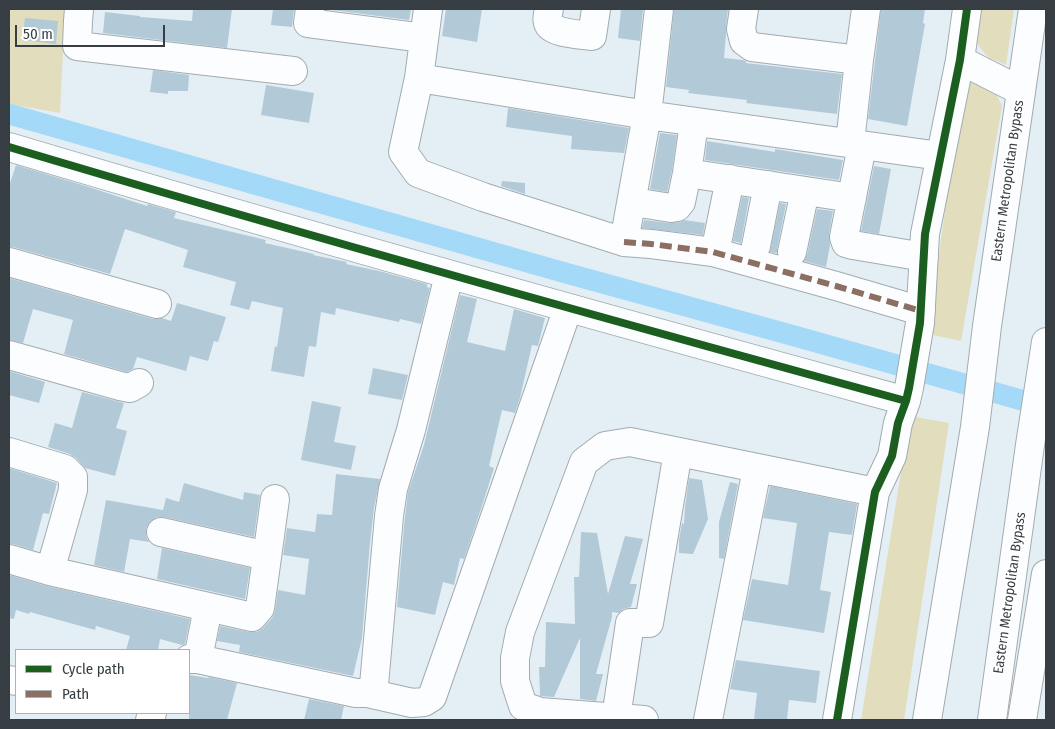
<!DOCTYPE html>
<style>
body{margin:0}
#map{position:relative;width:1055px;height:729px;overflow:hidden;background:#e4eff5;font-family:"Fira Sans Condensed",sans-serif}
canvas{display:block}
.frame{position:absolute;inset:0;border:10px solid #363e43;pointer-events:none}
.legend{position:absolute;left:15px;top:649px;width:175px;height:65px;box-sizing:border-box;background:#fff;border:1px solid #afb2b4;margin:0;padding:6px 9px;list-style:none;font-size:15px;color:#363e43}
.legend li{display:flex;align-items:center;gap:10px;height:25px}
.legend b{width:25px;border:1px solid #afb2b4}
.scale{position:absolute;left:15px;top:25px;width:150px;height:22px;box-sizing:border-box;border:2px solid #363e43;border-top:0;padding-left:6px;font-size:15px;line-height:18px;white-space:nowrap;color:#363e43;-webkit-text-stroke:4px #fff;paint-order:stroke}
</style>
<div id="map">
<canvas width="1055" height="729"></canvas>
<div class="frame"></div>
<ul class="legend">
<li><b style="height:6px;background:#1b5e20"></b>Cycle path</li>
<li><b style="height:6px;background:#8d6e63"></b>Path</li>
</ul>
<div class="scale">50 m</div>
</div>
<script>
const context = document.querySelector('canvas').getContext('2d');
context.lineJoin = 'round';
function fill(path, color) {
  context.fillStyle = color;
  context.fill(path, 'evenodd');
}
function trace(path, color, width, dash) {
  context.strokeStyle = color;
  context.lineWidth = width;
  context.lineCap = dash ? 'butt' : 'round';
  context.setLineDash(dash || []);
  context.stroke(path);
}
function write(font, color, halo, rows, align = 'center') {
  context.font = font + ' "Fira Sans Condensed",sans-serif';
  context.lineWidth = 4.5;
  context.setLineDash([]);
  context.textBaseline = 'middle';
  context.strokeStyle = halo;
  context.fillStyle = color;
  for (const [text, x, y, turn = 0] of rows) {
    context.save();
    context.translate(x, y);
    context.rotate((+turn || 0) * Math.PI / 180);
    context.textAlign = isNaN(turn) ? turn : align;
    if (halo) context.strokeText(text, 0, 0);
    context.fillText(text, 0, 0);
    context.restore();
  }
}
const green = new Path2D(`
 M9,9H67L64,30L60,113L9,104Z
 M973,9H1014L1006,65L988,57L969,34Z
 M977,79L993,87L1002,106L961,341L928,334L962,88Z
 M910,416L949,423L904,720H861Z`);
const canal = new Path2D(`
 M9,114L562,272L795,336L1046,407`);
const building = new Path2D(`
 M193,9H232L227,48L103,33L105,12L140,16V17L192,21Z
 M273,9H294L292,27L271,25Z
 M325,9H411L409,20Z
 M446,9H482L477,42L442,36Z
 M621,9H643L640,41L618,38Z
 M674,9H728L726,27V35L724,58L743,60L746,61V63L842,74L837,114L746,103L747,100L688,93L689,90L666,87Z
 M881,9H925L923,23L925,24L907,126L868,119Z
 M25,18L58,21L56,44L22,40Z
 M153,70L189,75L188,91H168V94L150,92Z
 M266,85L314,93L309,123L261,115Z
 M508,108L629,128L624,153L571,149L572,136L506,127Z
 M660,133L677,135L672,170L667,192L650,189Z
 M707,141L775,152V149L843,160L839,180L705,160Z
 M16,165L89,187L147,206L148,204L176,212L174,218L266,240L265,243L314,254L313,255L347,262L346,264L379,271L427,284V287L430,288L421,324L400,319L399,322L336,308L335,315L321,312L316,347L309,346L304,377L271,371L275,346L277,347L283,308L252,301L249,310L230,305L236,282L183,267L188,250L125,229L110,274L13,247H9V186Z
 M874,166L891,169L879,234L861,231Z
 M502,181L525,183V194L501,186Z
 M742,197L749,198L741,243L733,241Z
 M780,203L786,204L777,249V253L770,252Z
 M817,209L833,211L829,234L830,245L826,267L804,261L807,255Z
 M644,220L669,223L680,222L684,220L705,223L703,235L642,228Z
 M9,278L153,319L162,318L171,321L177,303L226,317L218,342L214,341L208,361L190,356L186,371L137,357L133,369L127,372L64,354L73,320L33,309L23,343L9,340Z
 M460,295L477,299L467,342L505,351L514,309L545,318L538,346L532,345L520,398L515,413L502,410L489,466L494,468L481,509L464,559L460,558L454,585L443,582L435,615L397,607L404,526L408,492L424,445Z
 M373,368L408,375L402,400L368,394Z
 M9,371L45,382L39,403L9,395Z
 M82,392L124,403L116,428L127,431L115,476L85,468L76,458L70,454L48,447L55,423L72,428Z
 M312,401L341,407L334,442L356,446L351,470L301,460Z
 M9,468L57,483L49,514L43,513L33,550L13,544H9Z
 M336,474L380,479L374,508L370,543L362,638L353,676L239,652L240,645L217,641L220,626L249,632H257L263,628L272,618L275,611L278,590L305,595L309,559L283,555L287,528L315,532L317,514L332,515Z
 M689,478L702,480L708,519L693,554L679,553V540L682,523L684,524L685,507Z
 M730,482L738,484L724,559L719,558V522Z
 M184,483L243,500L244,492L260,495L254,537L164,517H157L150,521L146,528V536L149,542L130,539L124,572L94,565L106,500L163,510L166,498L179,502Z
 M770,486L857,504L852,535L829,532L820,590L831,592L824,633L743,620L752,579L788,585L797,523L763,518Z
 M581,532L597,533L608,594L625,536L643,539L630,584H637L631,607L623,609L619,613L612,612V617L596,674H603L596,701L580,699V638L554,697L540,696L539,667H545L546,622L575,624L574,577H579Z
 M162,548L250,568L245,599L157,579Z
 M9,575L47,586L190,619L185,644L182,645L160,639L158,650H126L130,636L96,626L95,630L30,612L29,614L16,610L14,619L9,618Z
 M736,660L820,671L816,703L789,700L787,720H765L754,719L757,693L730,689Z
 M189,675L208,678L209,677L237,683L227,720H189Z
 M309,699L344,706L341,720H304Z`);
const minor = new Path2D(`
 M79,9L78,21L77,46L293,71
 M310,9L308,23L424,38
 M428,9L419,78L403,152L418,173L483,197L624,242L651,244L713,252L836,286L921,311
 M549,9C548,14 546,20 549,25C554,33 583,35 592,36L596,9
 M659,9L647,115L940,156
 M744,9L741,29L744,41L752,47L859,60L866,9
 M960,60L1021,91
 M419,78L647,115L624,242
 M850,143L859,60
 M862,146L844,237L846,243L853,245L924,257
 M9,147C307,236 606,319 906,401
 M687,173L852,198
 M646,204L671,208L677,207L681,202L687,173L694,123
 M718,238L730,179
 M756,246L768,185
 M792,252L805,191
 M9,262L157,304
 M9,355L120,386L130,388L139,383
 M9,452L65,469L73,477V490L50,571L9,559
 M161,532L267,556
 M50,571L252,617L260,608L275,499
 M189,659H198L356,693H368L374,685L389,516L393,489L411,430L449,275
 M198,659L208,607
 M9,680L16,681
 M368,693L412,703L424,702L432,697L568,308
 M616,718L630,623H649L678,452
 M150,720L152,713
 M644,720L540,712L523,706L515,681V658L520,632L584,462L605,446L630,442L875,492
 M708,720L757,469
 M837,720L875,492L892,456L898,423L906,401L909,388L920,323L925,234L960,60L967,9
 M1022,720L1046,574`);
const major = new Path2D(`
 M927,720L975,427L987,326L1033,9
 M992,720L1030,445L1046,342`);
const quiet = new Path2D(`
 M624,242L651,244L713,252L836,286L921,311`);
const cycleway = new Path2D(`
 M9,147C307,236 606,319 906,401
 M837,720L875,492L892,456L898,423L906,401L909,388L920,323L925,234L960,60L967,9`);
const streetNames = [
 ["Eastern Metropolitan Bypass",1008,181,-82],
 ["Eastern Metropolitan Bypass",1010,593,-82]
];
fill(green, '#e1ddbd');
trace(canal, '#a4d9f8', 21);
fill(building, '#b2cad7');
trace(minor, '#a3abb0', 30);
trace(major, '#a3abb0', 30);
trace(minor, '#fbfdfe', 28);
trace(major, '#fbfdfe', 28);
trace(quiet, '#8d6e63', 6, [12, 6]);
trace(cycleway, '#1b5e20', 8);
write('14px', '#363e43', '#fff', streetNames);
</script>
